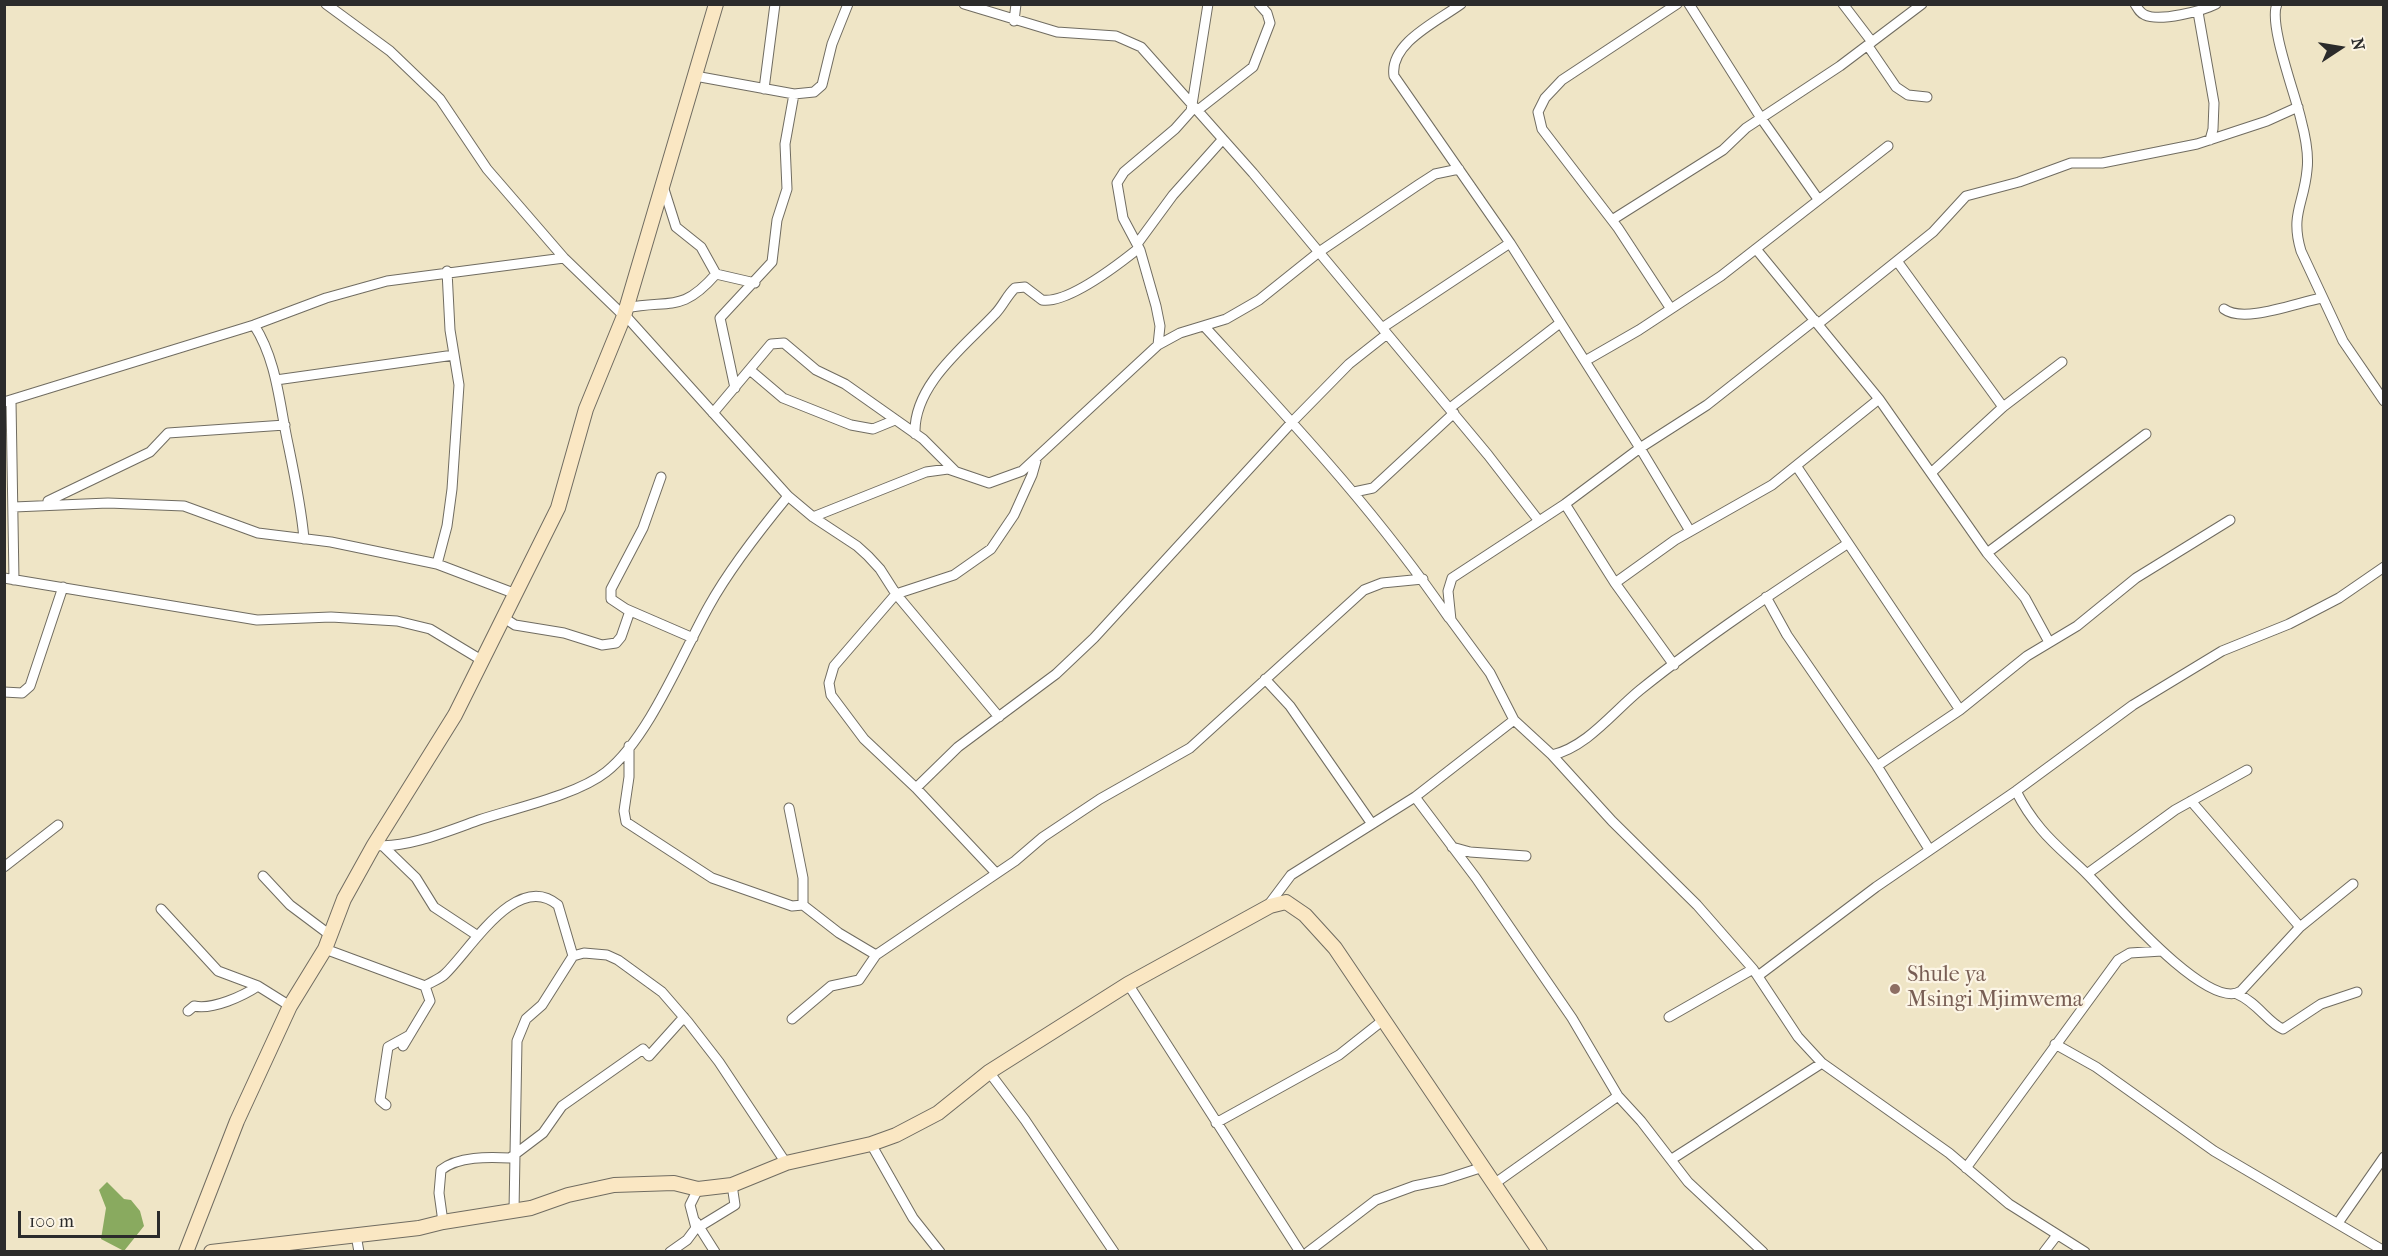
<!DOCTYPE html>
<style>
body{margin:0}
#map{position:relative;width:2388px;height:1256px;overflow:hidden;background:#efe5c6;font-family:"IM FELL French Canon",serif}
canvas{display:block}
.frame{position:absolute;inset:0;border:6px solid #2b2b2b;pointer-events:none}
.north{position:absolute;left:2310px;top:18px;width:60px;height:60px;-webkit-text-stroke:4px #fcf5e5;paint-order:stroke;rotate:78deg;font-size:16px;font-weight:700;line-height:24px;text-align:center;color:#2b2b2b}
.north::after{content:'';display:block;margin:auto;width:21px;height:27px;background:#2b2b2b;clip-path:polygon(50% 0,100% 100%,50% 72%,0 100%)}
.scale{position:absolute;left:18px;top:1211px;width:142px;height:27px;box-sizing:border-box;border:3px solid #2b2b2b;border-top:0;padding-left:8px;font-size:18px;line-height:21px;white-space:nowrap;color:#2b2b2b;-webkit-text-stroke:4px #fcf5e5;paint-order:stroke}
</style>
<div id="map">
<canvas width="2388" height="1256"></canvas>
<div class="frame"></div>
<div class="north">N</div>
<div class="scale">100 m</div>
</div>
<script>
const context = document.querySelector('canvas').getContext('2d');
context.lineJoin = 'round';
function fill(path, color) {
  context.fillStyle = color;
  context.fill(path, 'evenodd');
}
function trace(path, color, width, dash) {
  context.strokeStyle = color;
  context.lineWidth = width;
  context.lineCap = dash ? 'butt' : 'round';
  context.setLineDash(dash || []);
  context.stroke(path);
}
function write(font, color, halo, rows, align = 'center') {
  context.font = font + ' "IM FELL French Canon",serif';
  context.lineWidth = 4.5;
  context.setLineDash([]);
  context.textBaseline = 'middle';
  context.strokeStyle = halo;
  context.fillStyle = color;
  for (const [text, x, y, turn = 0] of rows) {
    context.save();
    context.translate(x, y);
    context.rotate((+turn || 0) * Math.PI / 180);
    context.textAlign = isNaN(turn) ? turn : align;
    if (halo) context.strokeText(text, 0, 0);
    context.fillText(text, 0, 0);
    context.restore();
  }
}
const forest = new Path2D(`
 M107,1182L124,1199L131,1200L140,1211L144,1226L124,1251L101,1239L106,1208L99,1190Z`);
const street = new Path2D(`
 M326,4L390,51L440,99L487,169L564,258L624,316
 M964,4L1057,32L1116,36L1141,47L1253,173L1488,455L1539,521
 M1461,4C1438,21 1389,43 1394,76L1510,243L1640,448L1690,531
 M1689,4L1761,118L1818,199
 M1843,4L1872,42
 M2135,4C2138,9 2140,13 2145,15C2160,22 2202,11 2216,4
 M2277,4C2268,24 2296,96 2301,120C2305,135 2309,155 2307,170C2304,204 2290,214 2301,251L2343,341L2384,401
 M2198,12L2214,103L2213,129L2210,140
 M1014,21L1016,4
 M1868,46L1896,87L1908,95L1927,97
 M695,76L794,94L814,92L822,85L832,44L848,4
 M764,89L775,4
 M1198,110L1253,67L1270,23L1267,13L1259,4
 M663,186L676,227L701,247L716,274L755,283
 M1612,220L1723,150L1746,128L1840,66L1922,4
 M1137,244L1173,195L1223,139
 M1756,249L1879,399L1987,553L2025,598L2049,642
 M1897,261L2003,407
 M447,271L450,330L459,385L452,489L447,526L437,564L516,594
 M626,308C670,299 681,314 716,274
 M1671,309L1618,228L1542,129L1538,112L1545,98L1562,80L1677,4
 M2224,309C2244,324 2298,302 2322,298
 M624,314L788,496L813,517L857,546L868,556L880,569L896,594L999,717
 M1815,320L1707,405L1640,448L1565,504L1452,578L1448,591L1451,620L1490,673L1514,720L1552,755L1612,821L1697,905L1753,969L1798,1037L1822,1063L1949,1153L2009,1204L2085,1252
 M1818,324L1933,232L1966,196L2019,182L2071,163H2102L2197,144L2267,121L2298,107
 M254,325C276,359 279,400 287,439C294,473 301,505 304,539
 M1204,326C1292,422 1375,510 1449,618
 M1382,328L1510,243
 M1158,345L1160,326L1156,306L1140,250L1123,218L1117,183L1124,172L1175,129L1191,111L1208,4
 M1585,361L1639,330L1721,276L1888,146
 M750,370L783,398L851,425L873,429L895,420
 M276,380L454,355
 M735,388L720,318L772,262L777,220L787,189L785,144L794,94
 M11,401L14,580
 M4,402L254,325L326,298L387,281L564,258
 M1450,408L1560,323
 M713,413L771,344L784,343L816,370L845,384L923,439L955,471
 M915,434C913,385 965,346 995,314C1003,306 1007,295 1015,288L1025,287L1042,300C1068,304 1119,264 1139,248
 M1797,467L1960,710
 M1931,473L2003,407L2062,362
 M661,477L643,528L611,589V599L626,609L693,638
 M1354,492L1373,488L1454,413
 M48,501L150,452L168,433L285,425
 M1565,504L1615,583L1674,665
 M14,507L108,503L184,506L258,533L331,542L437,564
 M813,517L926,472L948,469L989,483L1022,471L1158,345L1180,333L1226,319L1259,300L1319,252L1418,185L1435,174L1459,169
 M1987,553L2146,434
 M4,578L257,620L331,617L397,621L430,629L483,661
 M1615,583L1675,540L1772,485L1879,399
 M1766,597L1787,635L1877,766L1929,849
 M504,618L515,625L564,633L602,645L616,643L621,637L630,611
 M1265,679L1290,706L1372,824
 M4,692L22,693L30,686L63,587
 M629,746V777L624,811L626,822L712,878L792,906L803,905L839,933L876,955
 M1552,755C1587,747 1613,712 1640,690C1706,637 1777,590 1847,544
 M1877,766L1960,710L2027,656L2077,626L2136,578L2230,520
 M916,788L958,747L1056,674L1094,638L1293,421L1349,364L1387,334
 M2016,791C2023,805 2031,817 2041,829C2055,846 2072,859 2087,874C2110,897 2208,1013 2241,991L2300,927L2353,884
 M1415,797L1476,878L1572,1018L1618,1096L1641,1121L1688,1182L1763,1252
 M2191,801L2300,927
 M789,808L803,878V905
 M374,845C403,850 451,830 479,820C515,808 577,795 606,772C649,738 682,654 709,606C730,568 760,530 788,496
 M384,847L416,878L434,907L478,936
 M1452,847L1470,852L1526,856
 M4,867L58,825
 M995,872L916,788L864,739L831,695L829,683L834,666L896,594L954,575L991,549L1014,515L1032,475L1036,461
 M2087,874L2175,810L2247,770
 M263,876L290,905L330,935
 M1267,907L1291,875L1415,797L1514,720
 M161,909L218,971L258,986L290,1006
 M325,949L425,986
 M1758,976L1876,887L2016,791L2133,705L2222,651L2289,624L2339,598L2384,567
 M1128,984L1300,1252
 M2237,994C2257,1002 2269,1024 2283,1029L2321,1004L2357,992
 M188,1011L194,1006C213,1010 243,996 258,986
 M1669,1017L1753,969
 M792,1019L831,986L859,980L876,955L1015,861L1043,837L1100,799L1190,748L1364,590L1382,583L1423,579
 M2055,1044L2096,1067L2214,1151L2384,1251
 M403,1046L430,1001L425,986C431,982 440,979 445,974C471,949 517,870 558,905L573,956
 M989,1072L1025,1120L1114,1252
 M386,1105L380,1100L388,1047L408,1036
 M1216,1123L1339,1055L1382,1021
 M871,1144L913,1218L940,1252
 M1672,1159L1822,1063
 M1966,1168L2118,960L2130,953L2162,951
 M1494,1184L1618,1096
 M514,1211L517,1041L526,1019L542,1005L573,956L584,953L607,955L618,960L662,992L688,1022L719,1062L786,1163
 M443,1222L439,1193L441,1170C458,1156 489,1157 510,1158L543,1133L562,1106L643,1049L649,1056L684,1017
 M696,1222L715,1252
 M2338,1223L2384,1157
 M699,1227L735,1205L732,1185
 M356,1235L359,1252
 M670,1252L687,1240L696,1228L690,1205L698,1189
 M1308,1252L1376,1200L1414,1186L1443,1180L1483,1167
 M2044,1252L2057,1235`);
const secondary = new Path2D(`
 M186,1252L237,1121L290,1006L325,949L344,899L374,845L455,715L558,508L586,409L624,316L716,4
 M211,1252L419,1228L443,1222L531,1208L568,1195L614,1185L674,1183L698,1189L732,1185L786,1163L871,1144L896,1135L938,1113L989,1072L1128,984L1270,906L1286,902L1305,915L1335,948L1540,1252`);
const markers = [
 [1895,989,6,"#8d6e63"]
];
const educationNames = [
 ["Shule ya",1907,976],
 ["Msingi Mjimwema",1907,1001]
];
fill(forest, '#89aa5f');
trace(street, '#706c61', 11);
trace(secondary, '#706c61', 16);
trace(street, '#fff', 9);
trace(secondary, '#fae7c3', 14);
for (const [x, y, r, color] of markers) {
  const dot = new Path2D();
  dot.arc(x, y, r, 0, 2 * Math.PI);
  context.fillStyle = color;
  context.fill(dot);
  trace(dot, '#fcf5e5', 2);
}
write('22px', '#785e54', '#fcf5e5', educationNames, 'left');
</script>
